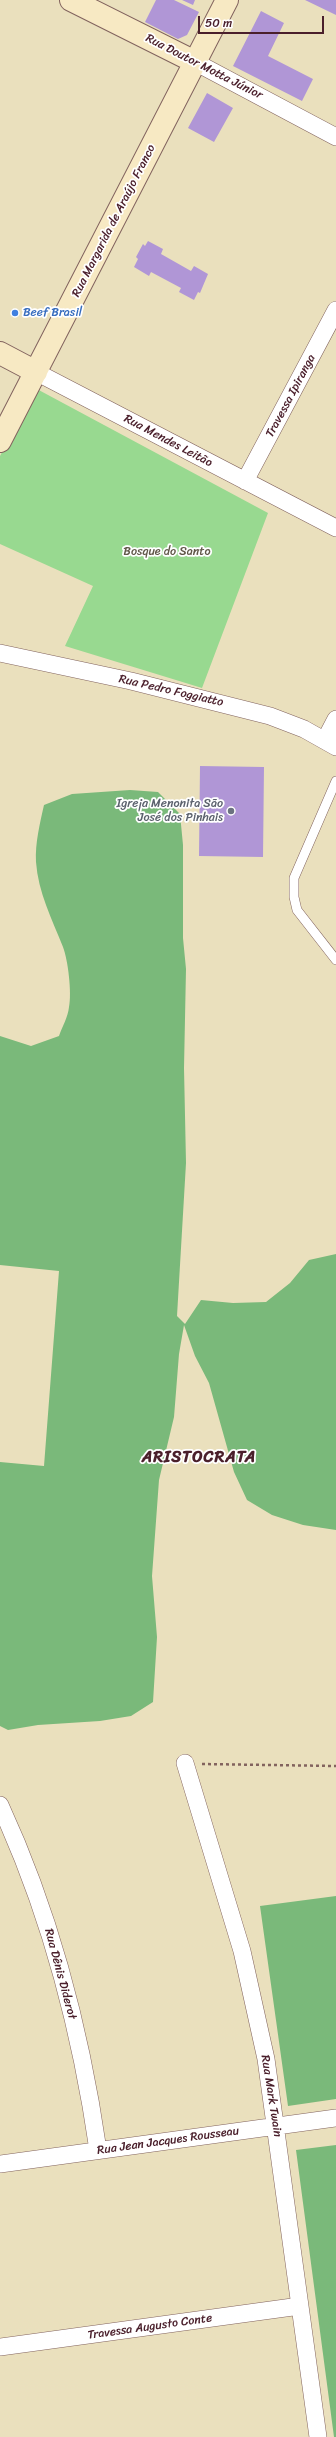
<!DOCTYPE html>
<meta charset="utf-8">
<style>
body{margin:0}
#map{position:relative;width:336px;height:2437px;overflow:hidden;background:#eae0bd;font-family:Sriracha,sans-serif}
canvas{display:block}
.scale{position:absolute;left:198px;top:16px;width:126px;height:18px;box-sizing:border-box;border:2px solid #4a1f2b;border-top:0;padding-left:5px;font-size:12px;line-height:14px;white-space:nowrap;color:#4a1f2b;-webkit-text-stroke:3px #fff;paint-order:stroke}
</style>
<div id="map">
<canvas width="336" height="2437"></canvas>
<div class="scale">50 m</div>
</div>
<script>
const context = document.querySelector('canvas').getContext('2d');
context.lineJoin = 'round';
function fill(path, color) {
  context.fillStyle = color;
  context.fill(path, 'evenodd');
}
function trace(path, color, width, dash) {
  context.strokeStyle = color;
  context.lineWidth = width;
  context.lineCap = dash ? 'butt' : 'round';
  context.setLineDash(dash || []);
  context.stroke(path);
}
function write(font, color, halo, rows, align = 'center') {
  context.font = font + ' Sriracha,sans-serif';
  context.lineWidth = 3.5;
  context.setLineDash([]);
  context.textBaseline = 'middle';
  context.strokeStyle = halo;
  context.fillStyle = color;
  for (const [text, x, y, turn = 0] of rows) {
    context.save();
    context.translate(x, y);
    context.rotate((+turn || 0) * Math.PI / 180);
    context.textAlign = isNaN(turn) ? turn : align;
    if (halo) context.strokeText(text, 0, 0);
    context.fillText(text, 0, 0);
    context.restore();
  }
}
const green = new Path2D(`
 M35,388L268,513L202,688L65,646L93,586L0,544V456Z`);
const forest = new Path2D(`
 M130,790L158,792L180,814L183,845V938L186,969L184,1068L186,1163L177,1316L185,1324L201,1300L233,1303L266,1302L290,1283L309,1260L336,1254V1530L303,1525L272,1515L247,1500L234,1472L209,1383L195,1356L184,1325L179,1354L174,1417L159,1480L152,1576L157,1637L153,1702L131,1716L100,1721L38,1725L8,1730L0,1726V1462L44,1466L59,1271L0,1265V1036L31,1046L59,1036C62,1027 68,1017 69,1007C72,993 68,960 63,947C52,919 38,892 36,862C35,843 40,823 44,805L72,794Z
 M336,1896V2099L288,2106L260,1906Z
 M336,2145V2437H334L296,2150Z`);
const building = new Path2D(`
 M156,0H174L199,12L187,35L178,39L145,22Z
 M182,0H195L193,5Z
 M305,0H336V15Z
 M261,11L284,23L268,56L313,79L302,101L233,66Z
 M207,93L233,108L214,142L188,128Z
 M148,241L163,249L161,254L191,271L194,266L208,274L200,293L198,292L194,300L179,292L181,288L151,272L149,276L134,267L138,259L136,257L143,244L145,246Z
 M200,766L264,767L263,857L199,856Z`);
const path = new Path2D(`
 M202,1764L336,1766`);
const lane = new Path2D(`
 M336,781L294,878V897L297,910L336,960`);
const street = new Path2D(`
 M195,62L336,137
 M36,372L336,528
 M245,481L336,310
 M0,653L131,681L270,716L304,729L336,747
 M325,740L336,719
 M185,1763L242,1951L266,2059L318,2437
 M0,1805C50,1913 81,2032 98,2150
 M0,2164L336,2118
 M0,2347L300,2306`);
const secondary = new Path2D(`
 M71,0L195,62
 M0,353L36,372
 M0,441L227,0`);
const markers = [
 [15,313,4,"#3f7fe0"],
 [231,811,4,"#6b7280"]
];
const streetNames = [
 ["Rua Doutor Motta Júnior",204,67,27],
 ["Rua Margarida de Araújo Franco",114,221,-63],
 ["Travessa Ipiranga",291,396,-62],
 ["Rua Mendes Leitão",168,441,28],
 ["Rua Pedro Foggiatto",171,691,13],
 ["Rua Dênis Diderot",60,1974,75],
 ["Rua Mark Twain",271,2096,81],
 ["Rua Jean Jacques Rousseau",168,2141,-8],
 ["Travessa Augusto Conte",150,2327,-8]
];
const shopNames = [
 ["Beef Brasil",23,313]
];
const parkNames = [
 ["Bosque do Santo",167,552]
];
const worshipNames = [
 ["Igreja Menonita São",223,804],
 ["José dos Pinhais",223,818]
];
const districtNames = [
 ["ARISTOCRATA",199,1458]
];
fill(green, '#98d990');
fill(forest, '#7ab97a');
fill(building, '#b096d6');
trace(lane, '#82635e', 10);
trace(street, '#82635e', 18);
trace(secondary, '#82635e', 24);
trace(path, '#82635e', 2.5, [3, 3]);
trace(lane, '#fff', 9);
trace(street, '#fff', 17);
trace(secondary, '#f7e9c3', 22);
for (const [x, y, r, color] of markers) {
  const dot = new Path2D();
  dot.arc(x, y, r, 0, 2 * Math.PI);
  context.fillStyle = color;
  context.fill(dot);
  trace(dot, '#fff', 1.5);
}
write('12px', '#4a1f2b', '#fff', streetNames);
write('12px', '#366cbe', '#fff', shopNames, 'left');
write('12px', '#615749', '#fff', parkNames);
write('12px', '#5b616d', '#fff', worshipNames, 'right');
context.letterSpacing = '1px';
write('bold 16px', '#4a1f2b', '#fff', districtNames);
context.letterSpacing = '0px';
</script>
